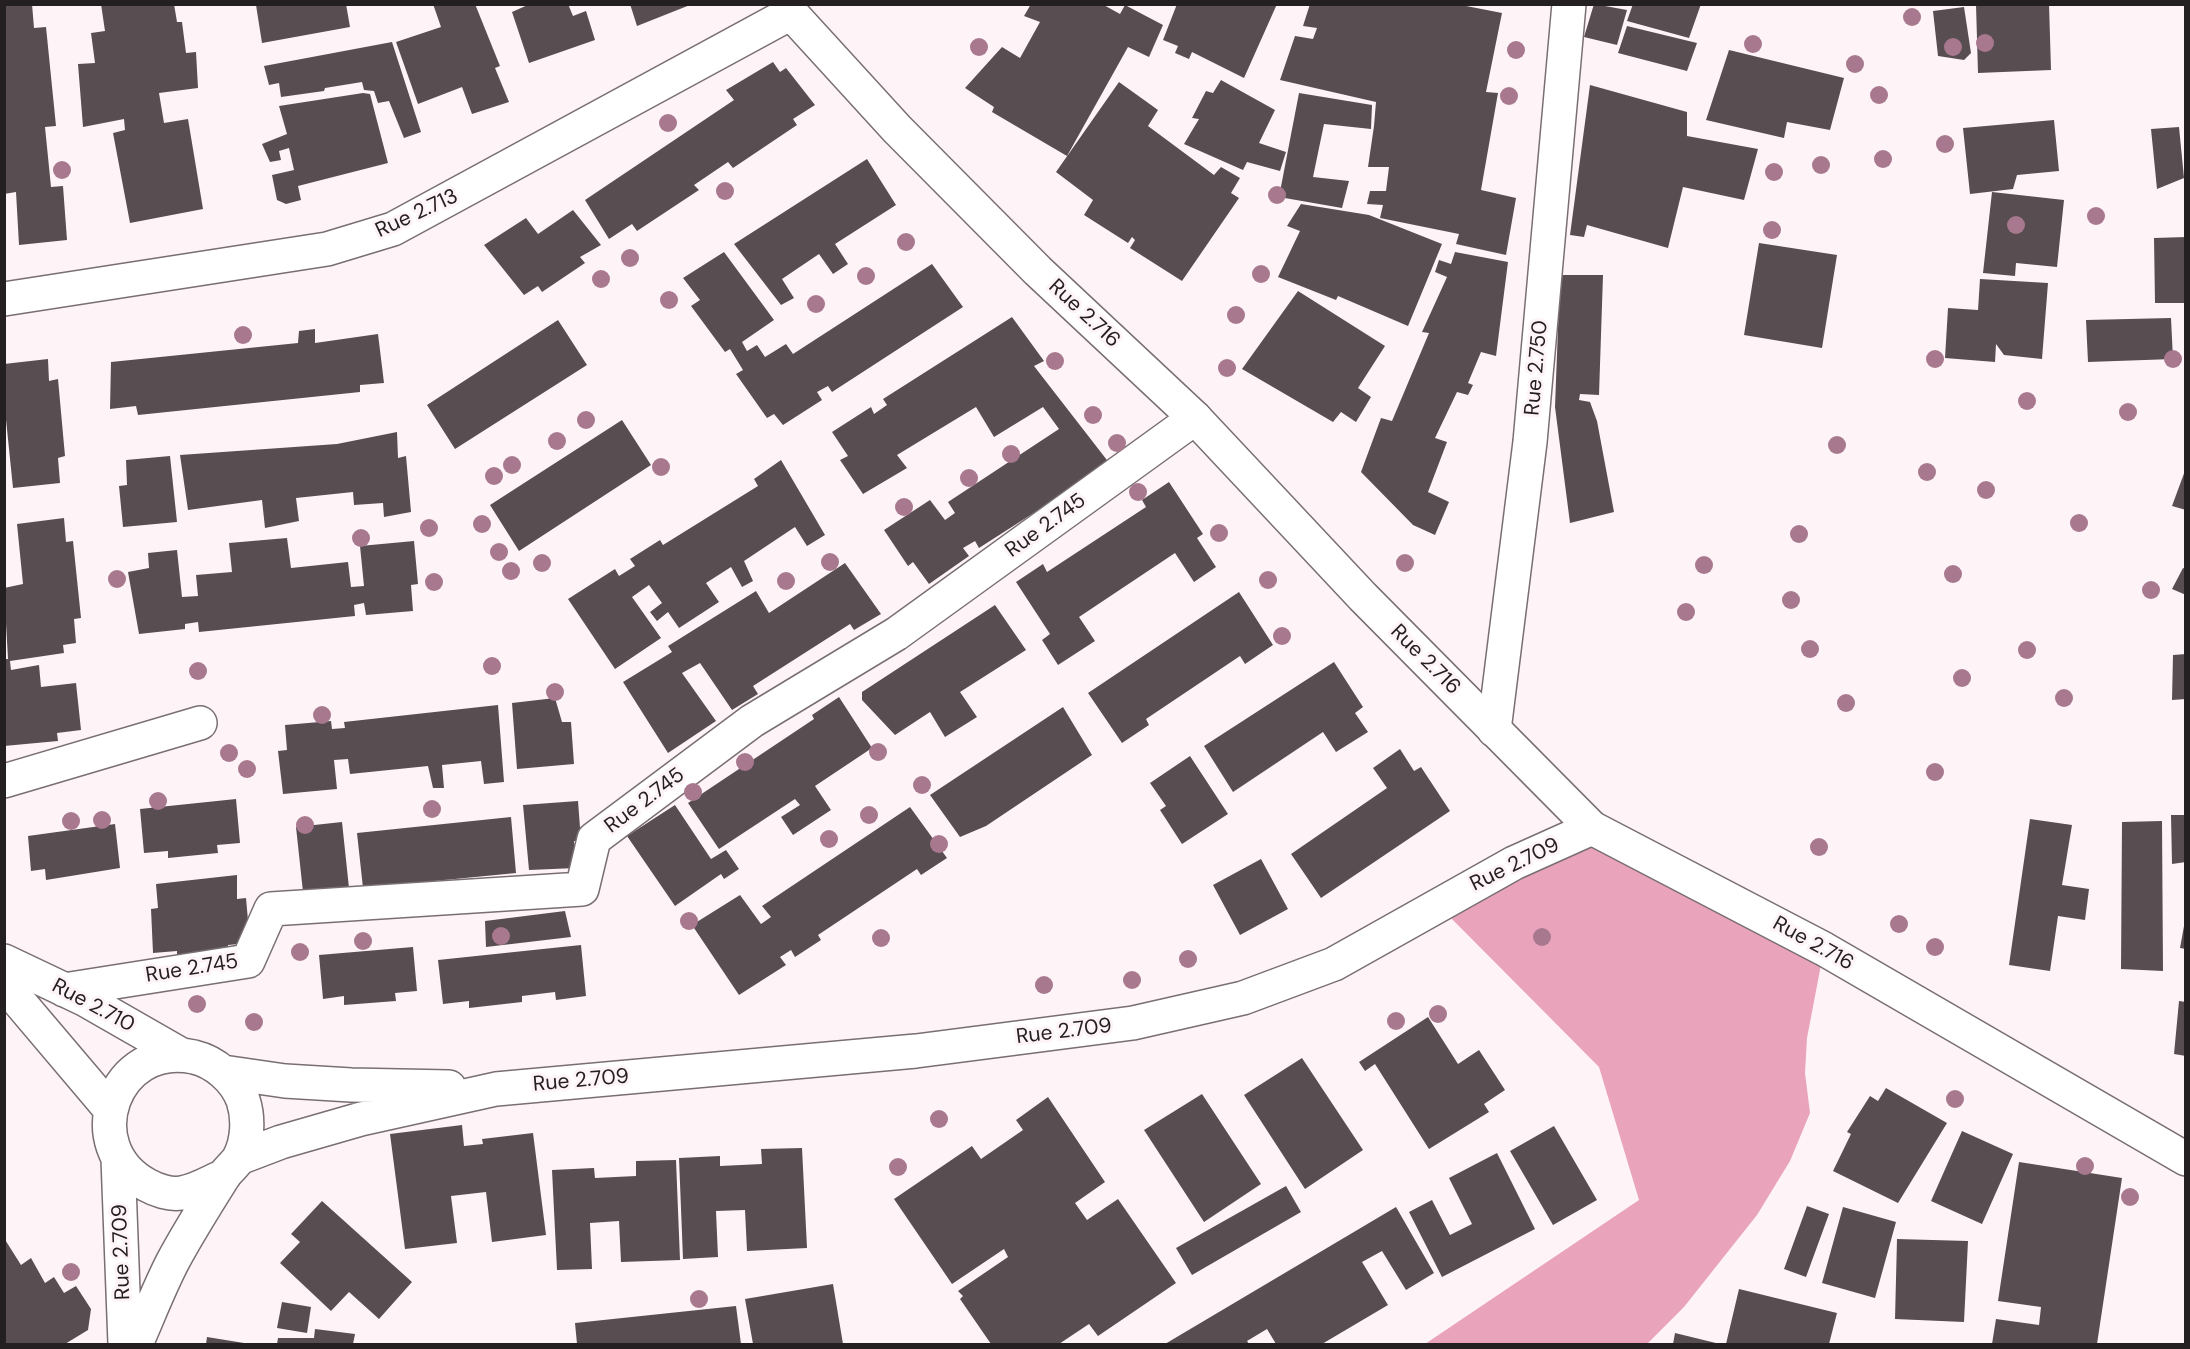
<!DOCTYPE html>
<style>
body{margin:0}
#map{position:relative;width:2190px;height:1349px;overflow:hidden;background:#fef4f7;font-family:"DM Sans",sans-serif}
canvas{display:block}
.frame{position:absolute;inset:0;border:6px solid #242021;pointer-events:none}
</style>
<div id="map">
<canvas width="2190" height="1349"></canvas>
<div class="frame"></div>
</div>
<script>
const context = document.querySelector('canvas').getContext('2d');
context.lineJoin = 'round';
function fill(path, color) {
  context.fillStyle = color;
  context.fill(path, 'evenodd');
}
function trace(path, color, width, dash) {
  context.strokeStyle = color;
  context.lineWidth = width;
  context.lineCap = dash ? 'butt' : 'round';
  context.setLineDash(dash || []);
  context.stroke(path);
}
function write(font, color, halo, rows, align = 'center') {
  context.font = font + ' "DM Sans",sans-serif';
  context.lineWidth = 6;
  context.setLineDash([]);
  context.textBaseline = 'middle';
  context.strokeStyle = halo;
  context.fillStyle = color;
  for (const [text, x, y, turn = 0] of rows) {
    context.save();
    context.translate(x, y);
    context.rotate((+turn || 0) * Math.PI / 180);
    context.textAlign = isNaN(turn) ? turn : align;
    if (halo) context.strokeText(text, 0, 0);
    context.fillText(text, 0, 0);
    context.restore();
  }
}
const forest = new Path2D(`
 M1592,828L1824,949L1807,1038L1805,1073L1810,1113L1790,1161L1757,1215L1684,1307L1647,1344H1425L1639,1200L1599,1067L1438,905Z`);
const building = new Path2D(`
 M4,4H32L34,28L46,27L56,126L45,127L51,187L63,186L67,240L19,245L16,192L4,194Z
 M101,4H174L177,22H182L186,53L196,52L198,88L159,93L164,123L188,119L203,209L130,223L113,133L125,130L124,119L83,127L78,64L95,63L91,33L105,31Z
 M260,4H346L350,27L262,43L256,5Z
 M433,4H475L500,66L495,68L509,102L472,114L462,87L418,104L396,42L441,27Z
 M530,4H568L573,16L586,11L595,40L529,63L512,12Z
 M630,4H690V5L637,26Z
 M1031,4H1102L1120,14L1125,5L1163,25L1149,57L1128,47L1067,156L992,112L994,107L965,88L1002,47L1020,58L1040,22L1024,16Z
 M1177,4H1277L1244,78L1192,52L1189,59L1175,53L1178,46L1163,40Z
 M1310,4H1456L1502,13L1486,92L1498,93L1481,190L1516,198L1506,255L1456,244L1459,234L1380,218L1383,205L1367,204L1370,191H1386L1389,167H1368L1374,126L1376,102L1280,80L1295,36L1313,39L1317,28L1303,26Z
 M1594,4L1627,10L1617,45L1584,37Z
 M1633,4H1701L1689,38L1627,21Z
 M2049,4L2051,70L1978,73L1976,5Z
 M1964,7L1971,53L1964,60L1938,56L1933,11Z
 M1627,26L1697,43L1687,71L1618,53Z
 M392,42L421,132L404,138L389,101L378,103L374,91L364,90L362,82L325,88L324,91L281,97L279,83L269,85L264,66Z
 M1729,50L1844,78L1830,130L1787,122L1784,138L1706,120Z
 M773,62L780,72L786,68L815,105L793,119L797,125L733,168L728,162L694,185L699,190L637,231L632,224L609,239L585,200L734,100L726,90Z
 M1221,80L1275,110L1259,143L1286,152L1280,171L1247,162L1243,170L1184,144L1199,119L1192,118L1206,91L1213,93Z
 M1119,82L1158,110L1148,126L1214,175L1221,167L1240,178L1231,193L1239,198L1182,281L1130,248L1135,240L1132,237L1128,243L1084,215L1093,200L1056,172Z
 M1590,85L1687,112V136L1758,149L1744,200L1683,187L1668,248L1587,225L1584,237L1570,235Z
 M363,93L370,94L388,163L298,186L301,200L286,204L277,200L272,175L294,170L289,148L279,151L281,160L270,162L262,144L287,134L279,106Z
 M1299,93L1372,105L1371,129L1324,124L1313,177L1349,181L1342,208L1279,197Z
 M2054,120L2059,171L2017,175L2013,189L1970,194L1963,128Z
 M2179,127L2184,178L2157,189L2151,129Z
 M867,159L896,205L835,244L848,264L833,274L819,254L782,279L794,298L781,305L734,244Z
 M1992,192L2064,200L2057,267L2016,263L2015,276L1983,273Z
 M1301,204L1369,215L1442,244L1408,326L1338,296L1336,300L1278,277L1300,231L1287,226Z
 M573,210L601,245L580,257L585,263L542,292L538,286L524,295L484,245L526,218L538,234Z
 M2186,237V303H2155L2154,238Z
 M1759,243L1837,255L1822,348L1744,335Z
 M724,252L774,320L742,342L747,351L757,345L765,357L786,344L793,354L932,264L963,307L832,392L828,386L817,392L822,400L783,425L774,414L767,418L736,374L743,370L730,349L725,352L691,306L700,300L683,278Z
 M1455,252L1508,262L1496,356L1481,352L1468,383L1473,385L1468,395L1457,392L1435,438L1447,442L1428,492L1449,502L1435,535L1413,525L1361,472L1381,418L1392,421L1429,333L1422,332L1447,277L1435,272L1439,260L1451,264Z
 M1560,275H1603L1599,395L1580,394L1579,400L1590,402L1597,421L1614,512L1570,523L1555,407Z
 M1980,279L2048,283L2042,359L2004,355L1996,344L1995,362L1945,358L1948,308L1978,310Z
 M1298,291L1385,346L1358,388L1371,397L1356,422L1341,412L1333,422L1242,369Z
 M1012,317L1044,361L1034,366L1110,464L979,548L975,541L963,548L969,556L929,584L913,562L908,566L884,530L930,500L945,520L955,513L948,502L1059,429L1043,407L994,437L976,407L897,455L907,468L863,494L840,460L848,456L832,432L871,407L874,414L887,405L883,399Z
 M2171,318L2173,359L2088,362L2086,320Z
 M558,320L587,365L455,449L427,405Z
 M315,329V343L378,334L384,383L360,385V392L138,415L136,406L110,409L111,362L298,343L299,331Z
 M48,359L49,381L58,379L65,456L58,458L60,483L13,488L4,400V364Z
 M622,420L651,465L519,551L490,505Z
 M397,432L398,458L406,456L411,512L384,517L383,503L354,505L353,492L296,498L299,521L265,528L262,500L188,510L180,455L337,444Z
 M170,456L177,522L123,527L119,486L127,485L126,460Z
 M781,460L825,535L807,546L795,527L744,561L753,581L742,587L731,567L706,583L719,602L679,628L668,612L657,621L650,612L662,603L649,585L632,597L661,638L615,669L568,599L615,569L619,576L635,566L630,559L660,540L663,545L758,486L754,479Z
 M2186,468V510L2172,506Z
 M1169,482L1203,534L1197,538L1216,567L1194,582L1175,553L1079,617L1095,641L1058,665L1042,640L1050,634L1016,582L1043,564L1047,572L1146,507L1142,500Z
 M64,518L66,542L73,541L81,618L74,619L76,643L63,645L64,653L10,661L11,670L39,665L41,687L76,683L81,730L57,733L58,741L4,746V659H8L4,588L23,584L17,524Z
 M287,538L291,568L348,562L351,587L364,586L360,546L414,541L418,584L411,585L413,611L366,615L364,603L354,605L355,616L199,632L198,622L185,624V629L139,634L128,572L149,568L148,553L177,550L182,597L198,596L196,575L232,572L229,543Z
 M845,563L881,614L854,630L850,624L753,686L758,694L732,710L700,663L682,673L716,721L668,753L623,682L672,652L668,646L756,591L769,613Z
 M2183,568L2186,569V595L2172,589Z
 M1239,592L1273,645L1245,664L1240,656L1146,719L1149,725L1122,743L1088,693Z
 M995,605L1026,650L960,692L977,717L945,737L930,712L895,735L862,700V692Z
 M2186,654V699L2172,700L2173,655Z
 M1334,662L1363,707L1355,713L1368,732L1336,752L1323,732L1233,792L1204,746Z
 M839,697L872,748L815,786L831,810L793,835L781,817L800,805L795,799L719,849L688,803L814,719L812,715Z
 M555,698L562,722H571L574,764L517,769L512,703Z
 M498,705L504,782L484,784L481,761L442,765L444,788H433L428,766L350,774L348,759L334,760L337,789L283,794L278,751L287,750L285,725L331,721L332,729L345,728L344,722Z
 M1063,707L1092,755L986,826L960,837L930,795Z
 M1400,749L1414,771L1421,767L1450,811L1321,898L1291,854L1387,788L1373,768Z
 M1190,756L1228,814L1182,844L1160,810L1166,806L1150,783Z
 M236,799L240,843L217,845L218,853L168,858V851L144,853L140,809Z
 M578,801L581,841H574L576,868L529,870L523,805Z
 M675,805L711,859L726,850L739,869L724,879L721,874L675,906L627,836Z
 M910,807L947,858L921,875L917,869L818,935L821,940L795,957L791,950L780,957L786,965L739,995L692,925L740,895L761,924L771,917L762,906Z
 M2171,815H2186V862L2172,864Z
 M511,817L516,873L363,888L357,833Z
 M2030,819L2072,825L2062,885L2089,889L2085,920L2058,916L2050,971L2009,965Z
 M2162,821L2163,971L2121,969L2122,822Z
 M342,822L349,888L303,892L296,827Z
 M115,824L120,868L46,880L45,869L31,871L28,836Z
 M1261,859L1288,909L1240,935L1213,885Z
 M237,875V899L246,898L250,943L228,945V954L177,958V951L153,953L151,909L158,908L156,884Z
 M565,911L571,937L486,947L485,921Z
 M2184,926H2186V949L2180,948Z
 M581,945L586,996L556,1000L555,992L522,996V1002L469,1008V1001L443,1004L438,960Z
 M413,947L417,991L395,993L396,1001L344,1005V996L323,999L319,955Z
 M2179,1001L2186,1002V1056L2174,1054Z
 M1428,1017L1458,1064L1479,1050L1505,1090L1484,1104L1489,1112L1429,1149L1375,1064L1365,1071L1359,1062Z
 M1302,1058L1363,1150L1305,1189L1244,1095Z
 M1886,1088L1947,1123L1898,1203L1833,1171L1851,1134L1847,1132L1870,1096L1878,1101Z
 M1202,1094L1261,1184L1204,1222L1144,1130Z
 M1048,1097L1105,1182L1075,1203L1087,1220L1118,1199L1176,1283L1098,1336L1089,1324L1059,1344H991L960,1299L963,1296L958,1291L1008,1257L1004,1249L952,1284L894,1199L972,1146L981,1159L1023,1130L1016,1120Z
 M462,1125L464,1146L483,1144L482,1139L533,1133L546,1235L492,1242L486,1192L451,1196L457,1243L405,1249L390,1134Z
 M1554,1126L1597,1200L1553,1225L1510,1151Z
 M1962,1131L2013,1154L1982,1224L1931,1201Z
 M802,1148L807,1248L747,1251L745,1210L716,1211L718,1257L683,1259L679,1158L720,1156V1166L762,1164L761,1149Z
 M1497,1153L1535,1229L1442,1277L1409,1212L1432,1200L1450,1235L1472,1224L1449,1178Z
 M676,1160L680,1260L621,1262L619,1221L590,1223L592,1269L557,1270L552,1170L594,1168L595,1178L636,1176V1161Z
 M2019,1162L2122,1178L2097,1344H1992L1996,1319L2039,1325L2041,1307L1998,1301Z
 M1286,1186L1301,1212L1192,1275L1176,1248Z
 M322,1201L412,1282L379,1319L349,1292L331,1311L280,1263L300,1242L291,1234Z
 M1807,1206L1829,1214L1806,1277L1784,1269Z
 M1396,1207L1434,1273L1406,1290L1382,1251L1362,1262L1388,1305L1322,1344H1276L1267,1329L1247,1341L1249,1344H1165Z
 M1843,1207L1896,1222L1875,1298L1822,1283Z
 M4,1238L21,1265L31,1258L45,1283L54,1277L64,1293L76,1286L91,1309L88,1330L65,1344H4Z
 M1897,1239L1968,1241L1964,1322L1895,1319Z
 M833,1284L843,1344H753L745,1299Z
 M1739,1289L1837,1313L1829,1344H1726Z
 M282,1302L311,1307L307,1333L277,1328Z
 M736,1306L741,1344H577L575,1323Z
 M315,1329L355,1334L353,1344H277L278,1338H314Z
 M1675,1333L1720,1344H1673Z
 M207,1337L244,1343V1344H206Z`);
const minor = new Path2D(`
 M4,299L327,249L393,229L791,13
 M1494,730L1530,442L1569,4
 M4,781L200,723
 M4,961L84,999L180,1054
 M4,984L110,1109
 M64,990L248,961L271,909L582,889L594,839L752,721L896,634L1195,418
 M223,1072L285,1081L351,1085L449,1087
 M239,1158L281,1142L361,1119L496,1089L916,1051L1133,1023L1243,998L1334,964L1514,863L1592,828
 M118,1159L125,1344
 M136,1344C148,1317 159,1288 173,1261C188,1233 205,1206 222,1179C226,1171 234,1166 239,1158C248,1141 249,1118 243,1100C235,1079 215,1062 194,1057C114,1040 76,1147 147,1185C156,1190 170,1195 181,1193C196,1191 210,1182 224,1176`);
const secondary = new Path2D(`
 M787,4L791,13L897,129L1038,271L1195,418L1363,597L1592,828L1824,949L2186,1159`);
const trees = [
 [1912,17],
 [1985,43],
 [1753,44],
 [979,47],
 [1953,47],
 [1516,50],
 [1855,64],
 [1879,95],
 [1509,96],
 [668,123],
 [1945,144],
 [1883,159],
 [1821,165],
 [62,170],
 [1774,172],
 [725,191],
 [1277,195],
 [2096,216],
 [2016,225],
 [1772,230],
 [906,242],
 [630,258],
 [1261,274],
 [866,276],
 [601,279],
 [669,300],
 [816,304],
 [1236,315],
 [243,335],
 [1935,359],
 [2173,359],
 [1055,361],
 [1227,368],
 [2027,401],
 [2128,412],
 [1093,415],
 [586,420],
 [557,441],
 [1117,443],
 [1837,445],
 [1011,454],
 [512,465],
 [661,467],
 [1927,472],
 [494,476],
 [969,478],
 [1986,490],
 [1138,492],
 [904,507],
 [2079,523],
 [482,524],
 [429,528],
 [1219,533],
 [1799,534],
 [361,538],
 [499,552],
 [830,562],
 [542,563],
 [1405,563],
 [1704,565],
 [511,571],
 [1953,574],
 [117,579],
 [1268,580],
 [786,581],
 [434,582],
 [2151,590],
 [1791,600],
 [1686,612],
 [1282,636],
 [1810,649],
 [2027,650],
 [492,666],
 [198,671],
 [1962,678],
 [555,692],
 [2064,698],
 [1846,703],
 [322,715],
 [878,752],
 [229,753],
 [745,762],
 [247,769],
 [1935,772],
 [922,785],
 [693,792],
 [158,801],
 [432,809],
 [869,815],
 [102,820],
 [71,821],
 [305,825],
 [829,839],
 [939,844],
 [1819,847],
 [689,921],
 [1899,924],
 [501,936],
 [1542,937],
 [881,938],
 [363,941],
 [1935,947],
 [300,952],
 [1188,959],
 [1132,980],
 [1044,985],
 [197,1004],
 [1438,1014],
 [1396,1021],
 [254,1022],
 [1955,1099],
 [939,1119],
 [2085,1166],
 [898,1167],
 [2130,1197],
 [71,1272],
 [699,1299]
];
const streetNames = [
 ["Rue 2.713",417,214,-25],
 ["Rue 2.716",1084,314,43],
 ["Rue 2.750",1537,368,-85],
 ["Rue 2.745",1046,526,-36],
 ["Rue 2.716",1425,660,45],
 ["Rue 2.745",645,801,-37],
 ["Rue 2.709",1515,865,-26],
 ["Rue 2.716",1813,944,29],
 ["Rue 2.745",192,969,-9],
 ["Rue 2.710",93,1006,28],
 ["Rue 2.709",1064,1032,-7],
 ["Rue 2.709",581,1081,-5],
 ["Rue 2.709",122,1252,-92]
];
fill(forest, '#e9a4bc');
fill(building, '#584e52');
trace(minor, '#796f72', 36);
trace(secondary, '#796f72', 36);
trace(minor, '#fff', 33);
trace(secondary, '#fff', 33);
context.fillStyle = '#a8788e';
for (const [x, y] of trees) {
  context.beginPath();
  context.arc(x, y, 9, 0, 2 * Math.PI);
  context.fill();
}
write('21px', '#242021', '#fef4f7', streetNames);
</script>
